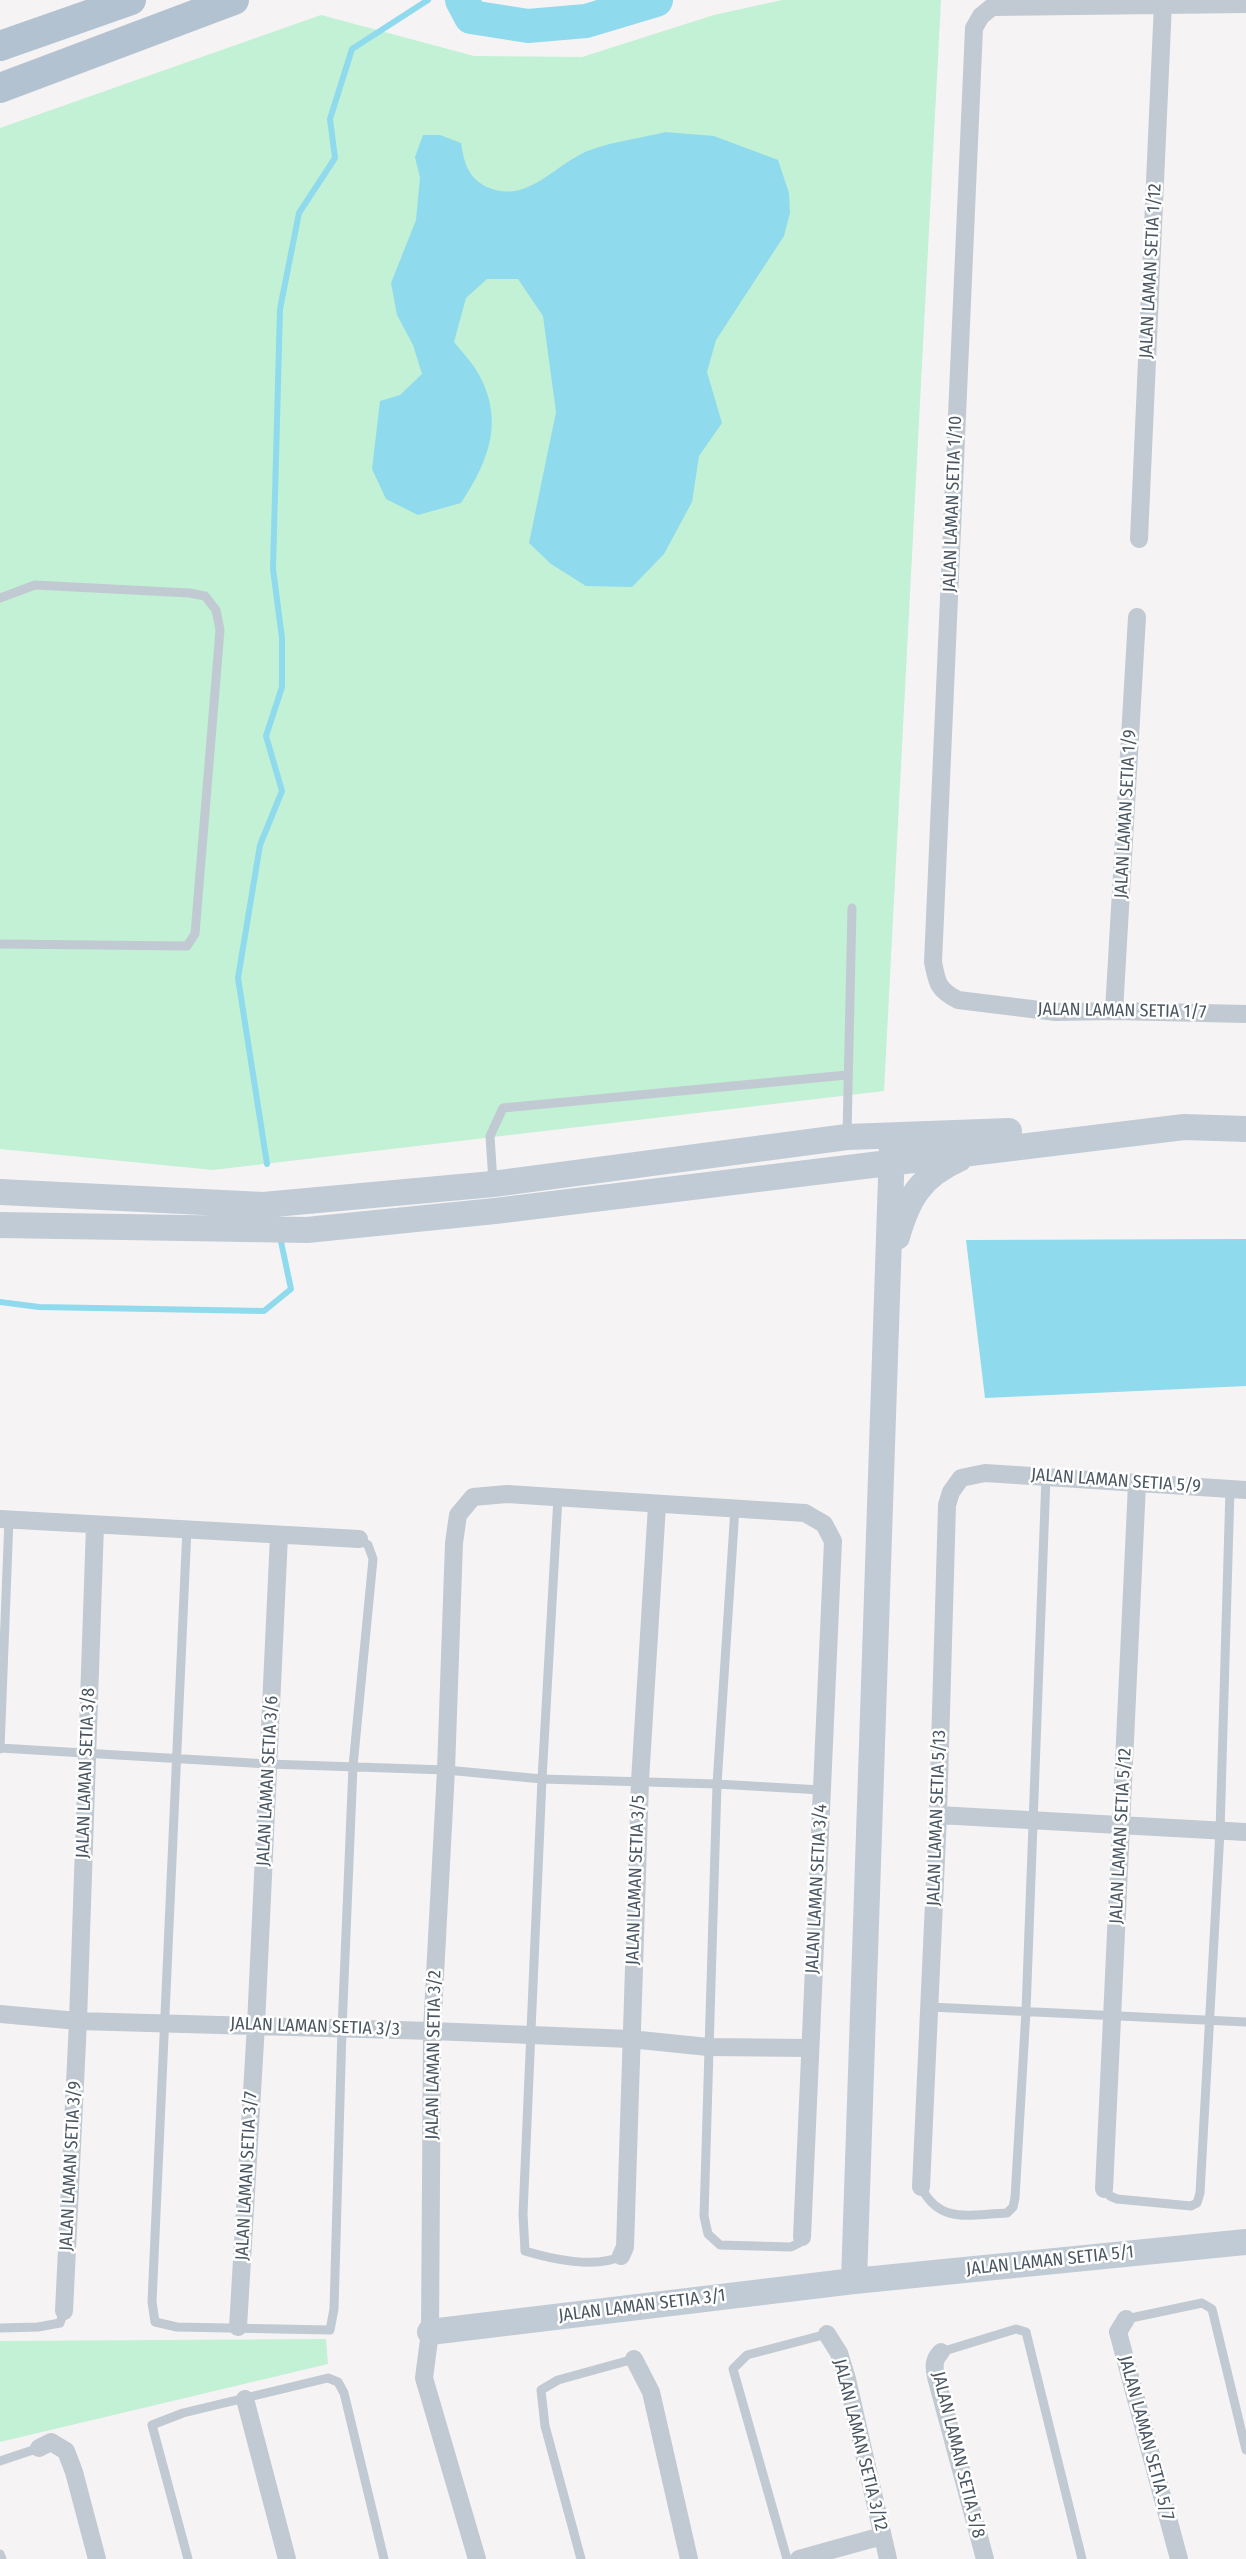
<!DOCTYPE html>
<style>
body{margin:0}
canvas{display:block;background:#f5f3f3}
</style>
<canvas width="1246" height="2559"></canvas>
<script>
const context = document.querySelector('canvas').getContext('2d');
context.lineJoin = 'round';
function fill(path, color) {
  context.fillStyle = color;
  context.fill(path, 'evenodd');
}
function trace(path, color, width, dash) {
  context.strokeStyle = color;
  context.lineWidth = width;
  context.lineCap = dash ? 'butt' : 'round';
  context.setLineDash(dash || []);
  context.stroke(path);
}
function write(font, color, halo, rows, align = 'center') {
  context.font = font + ' "Fira Sans Condensed",sans-serif';
  context.lineWidth = 5;
  context.setLineDash([]);
  context.textBaseline = 'middle';
  context.strokeStyle = halo;
  context.fillStyle = color;
  for (const [text, x, y, turn = 0] of rows) {
    context.save();
    context.translate(x, y);
    context.rotate((+turn || 0) * Math.PI / 180);
    context.textAlign = isNaN(turn) ? turn : align;
    if (halo) context.strokeText(text, 0, 0);
    context.fillText(text, 0, 0);
    context.restore();
  }
}
const green = new Path2D(`
 M782,0H941L884,1091L213,1170L0,1149V128L321,15L474,56L582,57L714,15Z
 M326,2339L328,2364L0,2442V2341Z`);
const water = new Path2D(`
 M665,132L714,136L778,160L789,193L790,213L784,236L716,340L707,372L722,423L699,456L692,502L664,554L632,587L586,586L551,564L529,543L556,412L543,316L518,279H487L466,298L454,342C461,351 469,359 475,368C506,417 490,459 461,503L418,515L386,499L372,469L380,401L400,395L422,374L413,345L397,315L391,283L416,220L420,178L415,157L423,135H440L461,143C464,162 468,178 487,187C529,206 556,161 593,149C616,141 642,138 665,132Z
 M1246,1239V1386L985,1398L966,1240Z`);
const stream = new Path2D(`
 M267,1164L238,978L260,845L282,791L266,736L282,687V638L273,569L280,309L299,213L335,158L330,119L352,49L428,0
 M0,1302L39,1307L264,1311L291,1289L280,1237`);
const river = new Path2D(`
 M462,0L471,17L528,26L586,21L656,0`);
const lane = new Path2D(`
 M0,598L35,585L189,593L205,596L216,610L220,630L195,934L187,946L0,944
 M847,1135L852,908
 M493,1182L490,1136L503,1108L847,1075
 M558,1497L542,1779L523,2214L525,2251C551,2259 596,2269 621,2256
 M735,1508L717,1784L704,2216L708,2234L720,2245L791,2247L799,2243L802,2237
 M187,1528L152,2302L155,2322L177,2327L330,2330L334,2309L342,2029L353,1766L373,1559L368,1545L359,1539
 M0,1748L268,1764L446,1770L542,1779L717,1784L821,1790
 M0,1749L9,1519
 M930,2007L1246,2022
 M921,2187C940,2225 970,2214 1007,2213L1013,2207L1015,2198L1026,2011L1046,1477
 M1104,2189L1110,2196L1117,2199L1191,2206L1197,2203L1200,2193L1220,1831L1230,1489
 M1126,2319L1202,2303L1212,2309L1246,2450
 M0,2328L38,2327L60,2323L64,2311
 M941,2352L1016,2329L1026,2332L1082,2559
 M0,2461L39,2448
 M0,2554L2,2559
 M188,2559L152,2425L183,2413L328,2378L338,2382L344,2393L384,2559
 M581,2559L545,2426L541,2390L558,2380L634,2359
 M787,2559L733,2369L747,2355L827,2334`);
const street = new Path2D(`
 M1246,4L992,7L981,16L974,28L933,962C937,983 938,990 958,1000L1056,1012L1114,1011L1246,1014
 M1139,539L1163,3
 M1114,1011L1137,617
 M0,1519L359,1539
 M938,1815L1246,1832
 M0,2014L78,2021L432,2031L630,2039L708,2047L810,2048
 M921,2187L938,1815L947,1505L951,1492L961,1478L985,1473L1246,1490
 M1104,2189L1137,1484
 M621,2256L625,2247L640,1781L657,1505
 M64,2311L78,2021L95,1525
 M1126,2319L1118,2332L1179,2559
 M238,2327L256,2025L279,1536
 M827,2334L839,2353L847,2379L888,2559
 M941,2352C933,2360 934,2367 936,2377L985,2559
 M634,2359L651,2392L689,2559
 M245,2399L287,2559
 M39,2448L51,2442L66,2451L74,2472L97,2559
 M477,2559L424,2378L430,2332L432,2031L446,1770L454,1543L458,1515L473,1497L507,1494L805,1513L824,1524L833,1541L802,2237
 M799,2559L882,2536`);
const secondary = new Path2D(`
 M0,1192L263,1205L493,1184L847,1137L1009,1131
 M0,1225L307,1230L495,1211L1184,1127L1246,1129
 M897,1237C908,1198 921,1176 959,1159
 M854,2281L892,1148
 M430,2332L854,2281L1246,2242`);
const primary = new Path2D(`
 M0,46L131,0
 M0,88L234,0`);
const streetNames = [
 ["JALAN LAMAN SETIA 1/12",1151,271,-87],
 ["JALAN LAMAN SETIA 1/10",953,504,-88],
 ["JALAN LAMAN SETIA 1/9",1126,814,-87],
 ["JALAN LAMAN SETIA 1/7",1122,1011,1],
 ["JALAN LAMAN SETIA 5/9",1116,1481,4],
 ["JALAN LAMAN SETIA 3/8",86,1773,-88],
 ["JALAN LAMAN SETIA 3/6",268,1781,-87],
 ["JALAN LAMAN SETIA 5/13",937,1818,-88],
 ["JALAN LAMAN SETIA 5/12",1121,1836,-87],
 ["JALAN LAMAN SETIA 3/5",636,1880,-88],
 ["JALAN LAMAN SETIA 3/4",817,1889,-87],
 ["JALAN LAMAN SETIA 3/3",315,2027,2],
 ["JALAN LAMAN SETIA 3/2",434,2055,-89],
 ["JALAN LAMAN SETIA 3/9",71,2166,-87],
 ["JALAN LAMAN SETIA 3/7",247,2176,-87],
 ["JALAN LAMAN SETIA 5/1",1050,2261,-6],
 ["JALAN LAMAN SETIA 3/1",642,2306,-7],
 ["JALAN LAMAN SETIA 5/7",1146,2438,75],
 ["JALAN LAMAN SETIA 3/12",860,2445,76],
 ["JALAN LAMAN SETIA 5/8",958,2455,76]
];
fill(green, '#c3f1d5');
fill(water, '#90daee');
trace(stream, '#90daee', 6);
trace(river, '#90daee', 34);
trace(lane, '#c1cad2', 9);
trace(street, '#c1cad2', 18);
trace(secondary, '#c1cbd6', 26);
trace(primary, '#b3c2d1', 30);
write('18px', '#4a5661', '#fff', streetNames);
</script>
